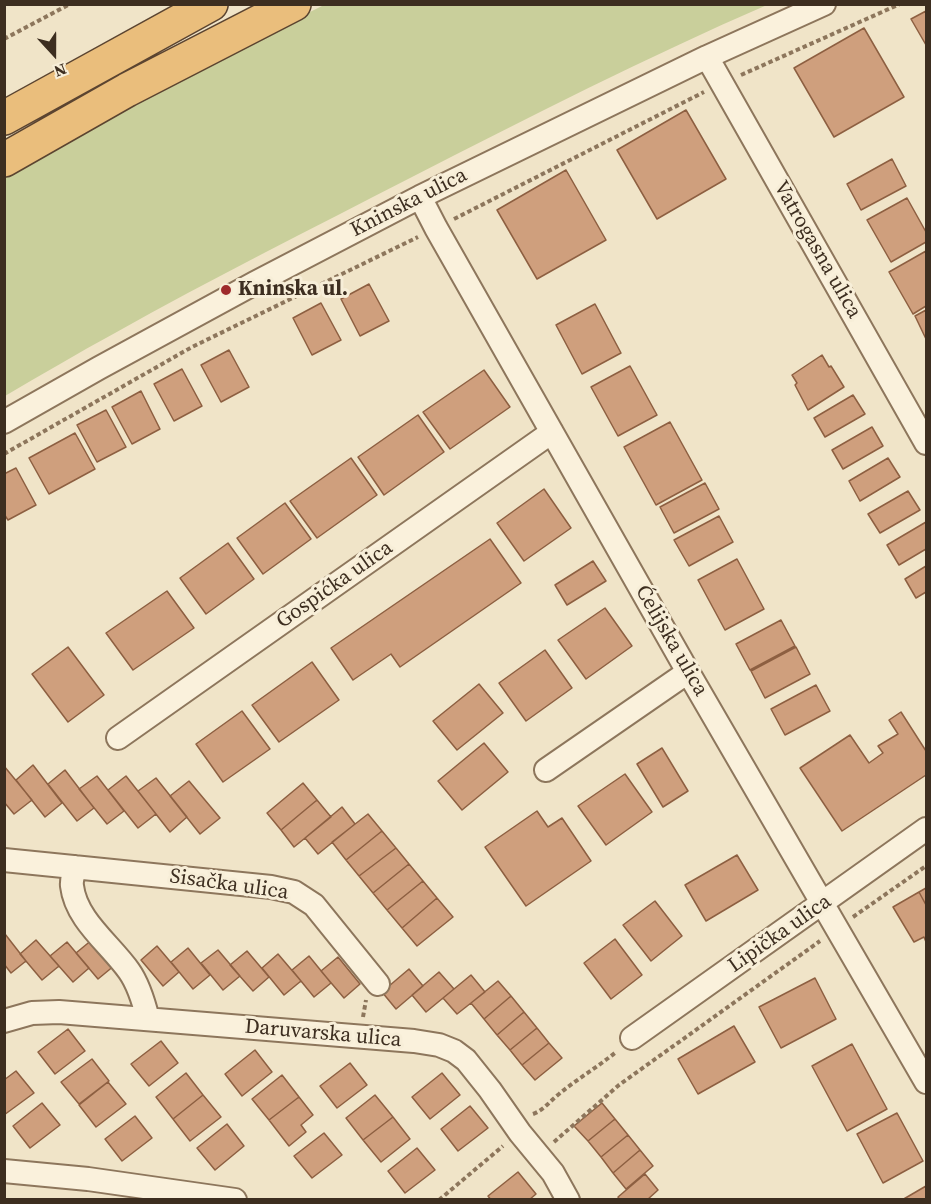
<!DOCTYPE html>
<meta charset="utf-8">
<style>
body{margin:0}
#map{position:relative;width:931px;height:1204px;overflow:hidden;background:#f0e4c8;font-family:"Source Serif 4",serif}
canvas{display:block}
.frame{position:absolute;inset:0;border:6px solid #3d2e20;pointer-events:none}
.north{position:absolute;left:24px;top:24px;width:60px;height:60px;-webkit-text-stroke:4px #f7eed8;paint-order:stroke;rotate:159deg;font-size:16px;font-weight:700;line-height:24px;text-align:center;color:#3d2e20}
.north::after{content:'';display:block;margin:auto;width:21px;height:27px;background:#3d2e20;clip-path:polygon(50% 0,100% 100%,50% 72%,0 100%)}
</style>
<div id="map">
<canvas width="931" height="1204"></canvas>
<div class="frame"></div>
<div class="north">N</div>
</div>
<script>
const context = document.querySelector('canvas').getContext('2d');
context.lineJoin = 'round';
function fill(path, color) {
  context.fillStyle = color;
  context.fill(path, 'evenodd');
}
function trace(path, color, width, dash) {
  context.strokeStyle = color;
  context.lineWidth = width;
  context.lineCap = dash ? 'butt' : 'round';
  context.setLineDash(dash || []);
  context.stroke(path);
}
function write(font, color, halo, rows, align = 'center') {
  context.font = font + ' "Source Serif 4",serif';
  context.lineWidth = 6;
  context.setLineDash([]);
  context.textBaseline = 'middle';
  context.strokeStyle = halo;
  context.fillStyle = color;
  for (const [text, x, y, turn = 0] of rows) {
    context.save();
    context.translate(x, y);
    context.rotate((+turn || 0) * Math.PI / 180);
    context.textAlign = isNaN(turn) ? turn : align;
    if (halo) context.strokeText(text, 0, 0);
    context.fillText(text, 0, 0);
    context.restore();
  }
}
const green = new Path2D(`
 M324,5H767C647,57 529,117 412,177C313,228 213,278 115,333C78,353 41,375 5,396V177L238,48Z`);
const building = new Path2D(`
 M926,11V45L911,19Z
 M864,28L904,97L834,137L794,68Z
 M686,110L726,179L657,219L617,150Z
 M892,159L906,186L861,210L847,184Z
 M566,170L606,240L537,279L497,210Z
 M907,198L926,232V242L891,262L867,220Z
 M926,251V306L913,314L889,272Z
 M369,284L389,321L360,336L341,299Z
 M321,303L341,340L312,355L293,318Z
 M595,304L621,353L582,374L556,325Z
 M926,310V339L915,316Z
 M229,350L249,387L221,402L201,365Z
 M822,355L829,367L831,366L844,387L808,410L795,385L797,383L792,375Z
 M630,366L657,415L618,436L591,387Z
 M182,369L202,406L174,421L154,384Z
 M484,370L510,407L450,449L423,412Z
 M141,391L160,429L132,444L112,407Z
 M853,395L865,414L825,437L814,418Z
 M106,410L126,447L97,462L77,425Z
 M418,415L444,452L384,495L358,457Z
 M670,422L702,480L656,505L624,447Z
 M872,427L883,446L843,469L832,450Z
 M75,433L95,469L49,494L29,458Z
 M351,458L377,495L317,538L290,501Z
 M888,458L900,477L860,501L849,481Z
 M16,468L36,505L8,520L4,514V474Z
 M705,483L719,509L674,533L660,507Z
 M544,489L571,528L524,561L497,523Z
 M908,491L920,510L880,533L868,514Z
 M285,503L311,539L263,574L237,538Z
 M719,516L733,542L689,566L674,540Z
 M926,522V549L899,565L887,545Z
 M490,539L521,583L400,667L391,654L353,680L331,648Z
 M228,543L254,579L206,614L180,578Z
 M737,559L764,609L725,630L698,580Z
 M593,561L606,581L567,605L555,585Z
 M926,566V592L916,598L905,579Z
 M167,591L194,628L133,670L106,633Z
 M605,608L632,646L586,679L558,640Z
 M781,620L795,646L750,670L736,644Z
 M68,647L104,695L68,722L32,674Z
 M796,647L810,674L765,698L751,671Z
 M545,650L572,688L526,721L499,683Z
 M312,662L339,700L279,742L252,705Z
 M479,684L503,713L457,750L433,721Z
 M816,685L830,711L785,735L771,709Z
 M242,711L270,749L223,782L196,744Z
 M901,712L926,751V775L842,831L800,768L850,735L869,763L883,753L878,746L898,734L889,720Z
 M484,743L508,772L462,810L438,781Z
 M662,748L688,791L663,807L637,764Z
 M33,765L62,803L45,817L16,780Z
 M4,766L32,800L14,814L4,802Z
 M65,770L94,808L77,821L48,784Z
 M625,774L652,812L606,845L578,806Z
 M97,776L124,811L107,824L79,789Z
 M126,776L156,814L138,828L108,790Z
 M156,778L187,817L170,832L138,791Z
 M189,781L220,818L200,834L170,796Z
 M303,783L317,800L281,830L267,813Z
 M317,800L331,817L294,847L281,830Z
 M342,807L355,824L318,854L305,838Z
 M537,811L548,827L562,818L591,861L526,906L485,847Z
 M368,814L382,831L346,860L332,842Z
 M382,831L396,848L359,876L346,860Z
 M396,848L409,864L373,893L359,876Z
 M737,855L758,890L706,921L685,885Z
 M409,864L423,881L387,910L373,893Z
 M423,881L437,898L402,928L387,910Z
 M926,888V905L919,892Z
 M919,892L926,905V942L924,937L914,942L893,907Z
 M437,898L453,917L417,946L402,928Z
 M655,901L682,936L651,961L623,925Z
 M5,934L26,961L11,973L4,964Z
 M93,939L115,965L98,979L76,953Z
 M615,939L642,975L611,999L584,963Z
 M36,940L59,966L42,980L20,954Z
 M67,942L89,968L73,982L50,956Z
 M157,946L179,972L163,986L141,960Z
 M188,948L210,975L193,989L171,962Z
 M218,950L240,976L223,990L201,963Z
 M247,951L269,977L253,991L230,965Z
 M278,954L301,981L284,995L262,968Z
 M309,956L331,983L314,997L292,970Z
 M338,957L360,984L344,998L321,971Z
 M409,969L423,986L396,1009L382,992Z
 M439,972L454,989L426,1012L412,995Z
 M471,975L485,992L457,1014L443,998Z
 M815,978L836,1019L781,1048L759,1007Z
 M498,981L511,996L484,1019L471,1003Z
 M511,996L524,1012L497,1035L484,1019Z
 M524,1012L537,1028L510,1050L497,1035Z
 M734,1026L755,1062L698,1094L678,1059Z
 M537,1028L549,1043L522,1065L510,1050Z
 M68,1029L85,1051L55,1074L38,1052Z
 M161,1041L178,1063L149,1086L131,1064Z
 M549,1043L562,1058L535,1080L522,1065Z
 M852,1044L887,1109L847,1131L812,1066Z
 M255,1050L272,1072L242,1096L225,1074Z
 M92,1059L109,1081L79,1104L61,1082Z
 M350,1063L367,1085L337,1108L320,1086Z
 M16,1071L34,1093L4,1115V1080Z
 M186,1073L203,1095L173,1119L156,1097Z
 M442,1073L460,1095L430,1119L412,1097Z
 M282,1075L299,1097L269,1120L252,1099Z
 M108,1082L126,1104L96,1127L79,1105Z
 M203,1095L221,1117L190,1141L173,1119Z
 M375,1095L393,1117L363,1140L346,1118Z
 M299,1097L313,1115L301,1125L306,1132L289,1146L269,1120Z
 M42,1103L60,1125L30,1148L13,1126Z
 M602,1103L615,1119L588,1141L574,1126Z
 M470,1106L488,1128L458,1151L441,1129Z
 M897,1113L923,1161L883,1183L857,1134Z
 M135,1116L152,1138L122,1161L105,1139Z
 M393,1117L410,1139L381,1162L363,1140Z
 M615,1119L628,1135L601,1157L588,1141Z
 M227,1124L244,1146L215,1170L197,1148Z
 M324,1133L342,1155L312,1178L294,1156Z
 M628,1135L640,1150L613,1173L601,1157Z
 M417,1148L435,1170L405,1193L388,1171Z
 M640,1150L653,1166L626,1189L613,1173Z
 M518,1172L536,1194L529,1200H491L488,1196Z
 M645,1174L658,1190L647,1200H620L618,1197Z
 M926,1186V1200H902Z`);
const path = new Path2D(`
 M4,39L70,4
 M741,75L900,4
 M454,219L704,92
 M4,454L192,347L418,237
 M853,917L926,866
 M363,1017L366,1000
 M533,1114C544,1110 550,1101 559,1094C577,1079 598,1067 616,1052
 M554,1142L619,1085L820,941
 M439,1200L503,1146`);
const minor = new Path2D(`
 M707,57L926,443
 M420,197L436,228L688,672L926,1082
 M4,422L99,368L255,283L420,197L707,57L824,4
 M118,738L552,432
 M546,770L688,672
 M4,860L271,887L294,892L314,905L378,984
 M75,867C74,873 71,880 72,886C76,920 110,944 129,971C139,985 144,1003 148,1019
 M4,1021L32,1013L59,1012L414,1041L439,1045L454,1051L466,1060L490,1090L520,1133L553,1173L568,1200
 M632,1038L926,829
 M4,1171L88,1179L235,1200`);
const trunk = new Path2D(`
 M4,118L211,4
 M4,160L127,90L294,4`);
const markers = [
 [226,290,6,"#9e2a2b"]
];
const streetNames = [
 ["Kninska ulica",409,203,-27],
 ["Vatrogasna ulica",817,250,60],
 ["Gospićka ulica",335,585,-35],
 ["Ćelijska ulica",671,641,60],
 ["Sisačka ulica",229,885,8],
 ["Lipička ulica",780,934,-35],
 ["Daruvarska ulica",323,1034,5]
];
const poiNames = [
 ["Kninska ul.",238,290]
];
fill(green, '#c9cf9b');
fill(building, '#cf9f7d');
trace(building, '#8d5f41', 1.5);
trace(minor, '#8d765c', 26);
trace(trunk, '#5b4430', 36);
trace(path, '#8d765c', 4, [4.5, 3]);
trace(minor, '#faf1dc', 22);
trace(trunk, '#eabe7c', 33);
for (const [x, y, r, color] of markers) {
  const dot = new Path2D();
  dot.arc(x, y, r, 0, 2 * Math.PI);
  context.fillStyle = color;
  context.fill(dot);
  trace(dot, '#f7eed8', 2);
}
write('21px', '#3d2e20', '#f7eed8', streetNames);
write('bold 21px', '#3d2e20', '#f7eed8', poiNames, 'left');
</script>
